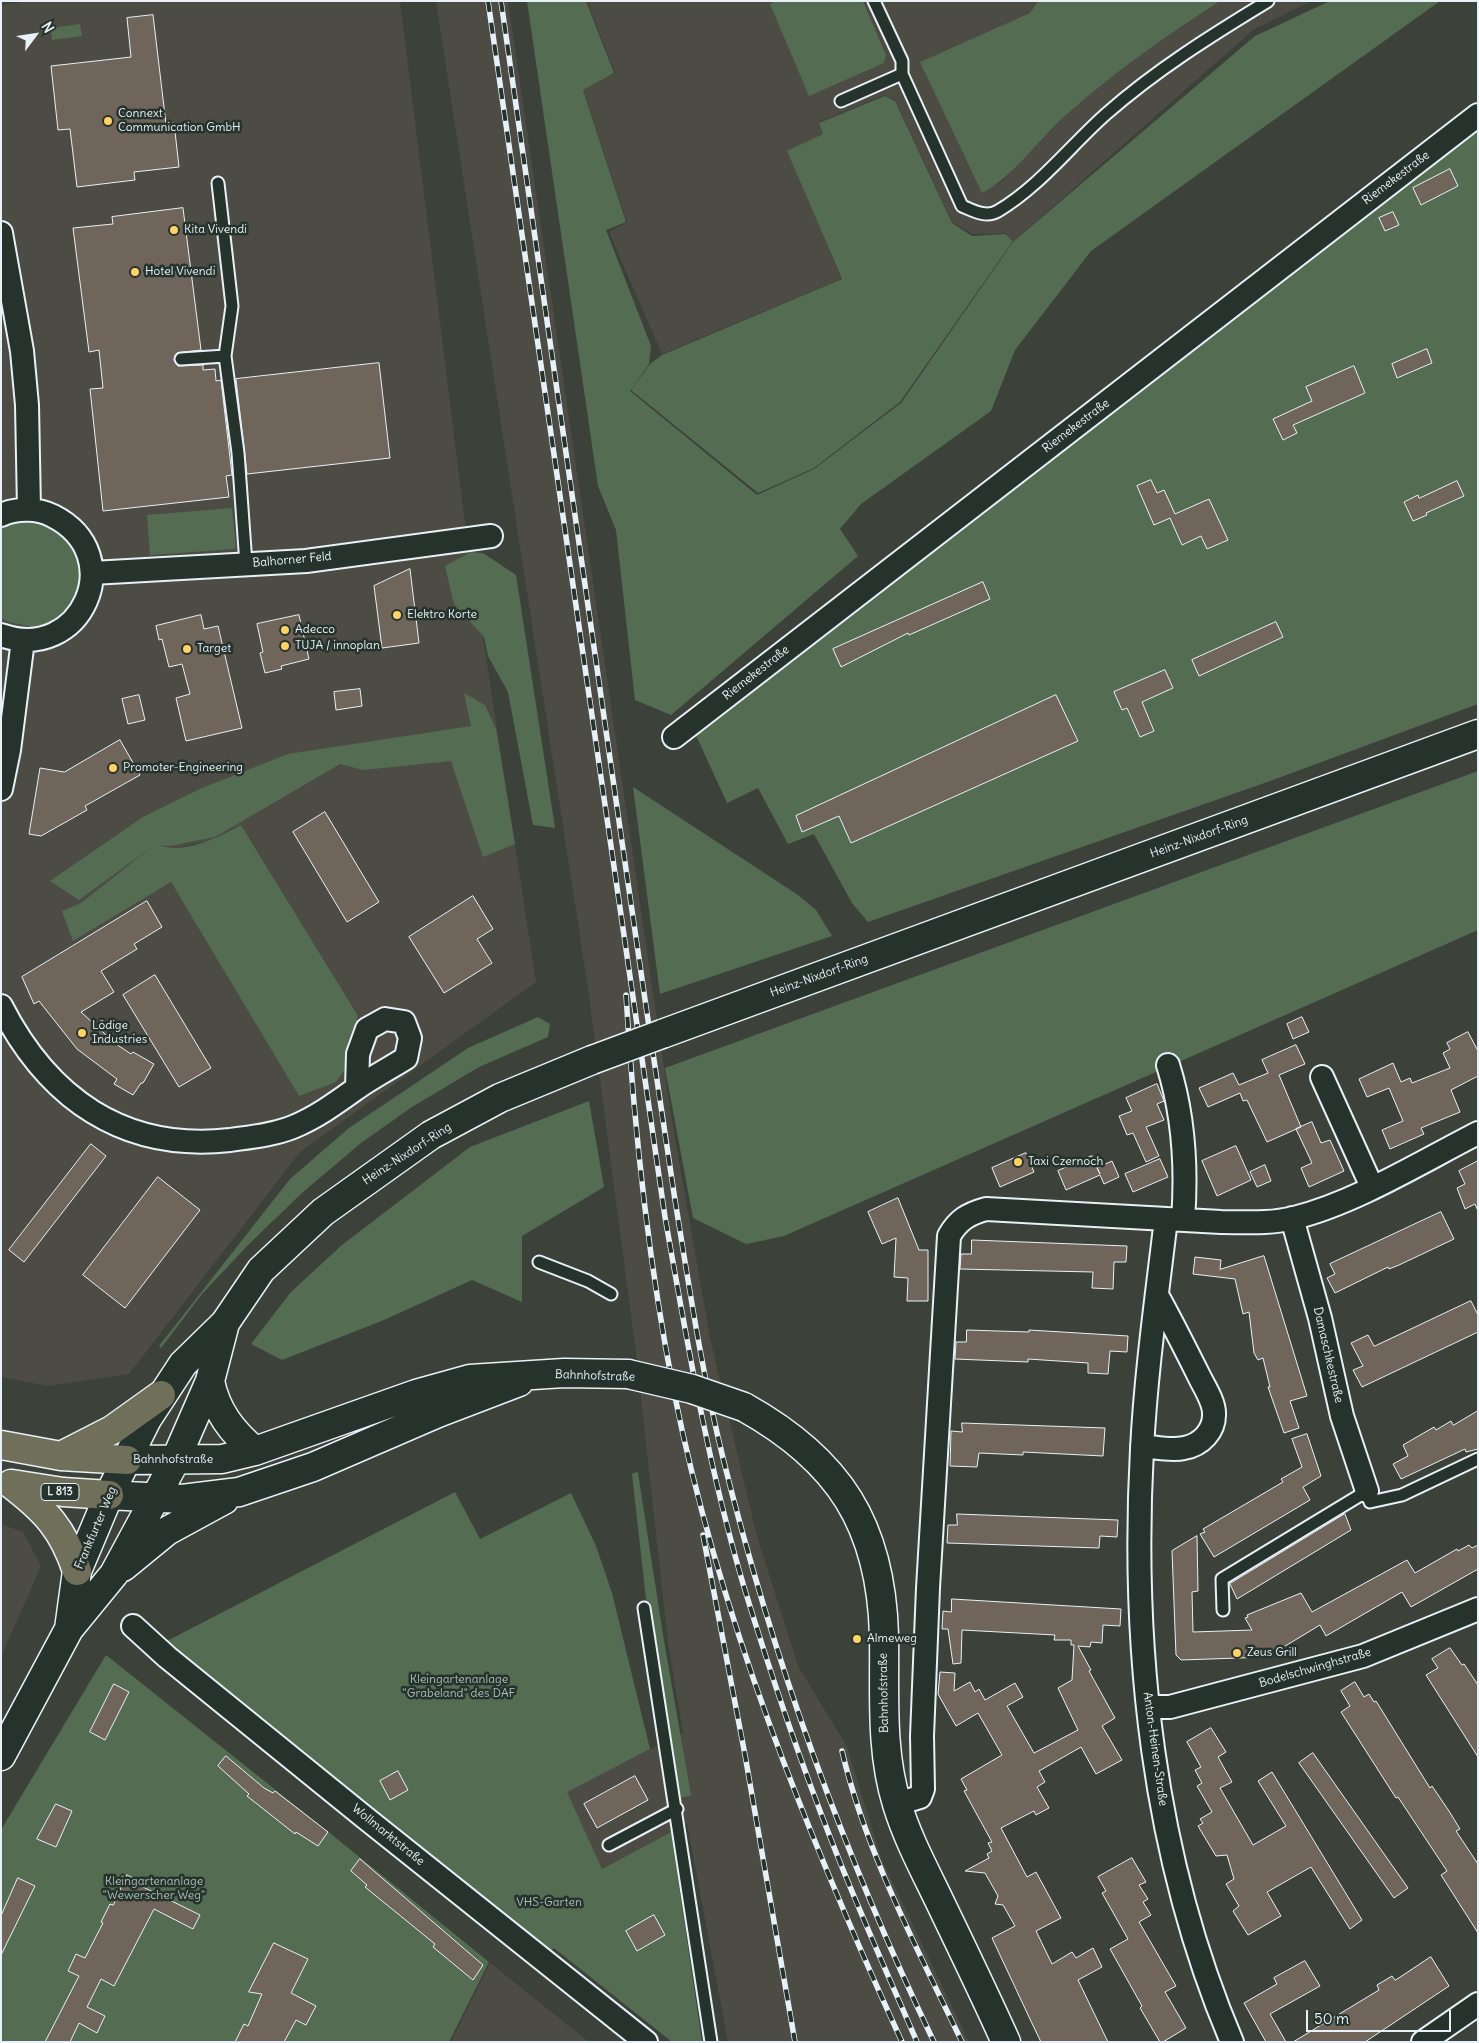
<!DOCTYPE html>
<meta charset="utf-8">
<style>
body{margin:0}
#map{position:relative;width:1479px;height:2043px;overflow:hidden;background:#3c423a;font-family:Delius,sans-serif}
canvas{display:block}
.frame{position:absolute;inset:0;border:2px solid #e8f1f8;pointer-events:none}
.north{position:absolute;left:10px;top:10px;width:50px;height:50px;-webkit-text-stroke:4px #26332d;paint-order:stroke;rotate:59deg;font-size:14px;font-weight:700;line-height:20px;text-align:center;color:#e8f1f8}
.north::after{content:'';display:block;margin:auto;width:18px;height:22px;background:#e8f1f8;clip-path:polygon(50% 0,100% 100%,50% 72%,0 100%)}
.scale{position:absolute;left:1306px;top:2010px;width:145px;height:22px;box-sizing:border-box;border:2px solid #e8f1f8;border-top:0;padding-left:6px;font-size:15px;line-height:18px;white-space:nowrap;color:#e8f1f8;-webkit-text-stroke:4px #26332d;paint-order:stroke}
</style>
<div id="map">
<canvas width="1479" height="2043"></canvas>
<div class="frame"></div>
<div class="north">N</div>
<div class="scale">50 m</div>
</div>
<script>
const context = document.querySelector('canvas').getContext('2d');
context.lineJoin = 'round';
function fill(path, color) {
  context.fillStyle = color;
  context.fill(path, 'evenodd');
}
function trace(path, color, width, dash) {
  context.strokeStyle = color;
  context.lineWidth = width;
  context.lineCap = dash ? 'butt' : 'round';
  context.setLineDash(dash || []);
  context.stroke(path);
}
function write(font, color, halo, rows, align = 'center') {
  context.font = font + ' Delius,sans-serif';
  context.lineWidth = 5;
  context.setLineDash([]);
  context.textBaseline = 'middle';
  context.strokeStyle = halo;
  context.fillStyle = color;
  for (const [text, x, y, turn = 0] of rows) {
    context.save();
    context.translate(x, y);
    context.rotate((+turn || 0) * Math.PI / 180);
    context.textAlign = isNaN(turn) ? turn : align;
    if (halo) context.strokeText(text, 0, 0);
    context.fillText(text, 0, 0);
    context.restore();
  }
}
const built = new Path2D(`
 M32,1H400L463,508L536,982L300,1152L129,1374L48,1386L1,1377V618L4,620L12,523L1,529V5ZM241,825L358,1016L348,1042L346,1068L299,1096L171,882L74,940L63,911L81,903L156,845L170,849L215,840Z
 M436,1H508L670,1109L710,1338L756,1533L798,1666L847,1747L882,1860L969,2042H728L687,1823L602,1869L566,1791L683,1733L668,1642L636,1353L588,988Z
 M587,1H776L771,4L886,55L863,1H1038L1030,13L920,62L998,185L1065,116L1103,83L1152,46L1220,1H1311L1253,30L1014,241L1005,233L972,234L952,222L895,100L885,95L819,122L823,134L788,151L841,279L662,354L609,232L627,222L583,89L615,73Z
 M1,1524L23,1532L41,1566L1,1657Z
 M490,1963L589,2042H451Z`);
const green = new Path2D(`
 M527,1H586L614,73L583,90L626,222L606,230L651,346L649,364L630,391L757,495L814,469L901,403L1013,242L1255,36L1330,1H1440L1091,251L1015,350L991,411L861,504L840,529L858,556L671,715L635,700L616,530L598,486Z
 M776,1H863L886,55L884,63L809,96L770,4Z
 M1038,1H1220C1166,36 1114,72 1066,115C1040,138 1011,179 982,193L920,62L1030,13Z
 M80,24L82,36L52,40L51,28Z
 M885,96L895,101L952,223L972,236L1005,234L1013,241L900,402L814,468L758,493L631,390L650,364L662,355L842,279L787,151L823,134L819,123Z
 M1478,129V704L1273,780L868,922L852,903L814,834L788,844L758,788L727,803L695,733L1000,492L1173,366L1324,245Z
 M232,508L236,549L150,555L147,515Z
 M30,521C37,523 46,524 53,527C106,551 76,640 19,624C13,623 6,622 1,618V529L12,523Z
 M471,552L483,553L516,575L555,828L533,825L508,692L488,656L484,637L454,604L445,566Z
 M464,693L485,705L496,729L515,844L483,857L451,761L363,770L340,764L215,837L170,846L159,845C183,855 220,837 241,825L358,1016L348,1042L346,1068L336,1082L299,1096L171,882L73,941L62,911L81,903L153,846L79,900L50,881L143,817L202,788L288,754L471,726Z
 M1478,771V930L784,1236L746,1244L693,1218L665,1068Z
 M633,787L798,895L816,910L832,936L660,994Z
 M538,1017L550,1024L548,1037L479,1067L412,1107L361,1143L303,1192L248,1245L202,1294L161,1348L159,1346L290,1179L349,1128L468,1048Z
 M589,1101L604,1187L522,1236V1302L472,1280L384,1320L282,1360L251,1344L291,1292L342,1245L470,1147Z
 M636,1472L638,1473L664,1641L691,1795L681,1798L647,1608L632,1474Z
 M455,1492L480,1539L571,1493L596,1546L612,1593L650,1749L567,1792L602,1869L671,1832L702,2042H672L554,1948L550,1951L515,1925L165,1642Z
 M106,1655L341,1842L489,1962L449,2042H1V1830Z`);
const building = new Path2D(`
 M153,15L166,124L174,123L179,167L134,172L135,180L77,187L70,129L58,130L51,66L131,57L127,18Z
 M1450,169L1458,186L1421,205L1413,188Z
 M183,208L201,350L177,353L174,360L178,366L203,365V370L215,369L216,381L221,380L232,475L226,476L229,497L103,511L90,389L103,388L99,350L89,352L73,228L113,224L112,217Z
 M1393,212L1399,225L1385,231L1379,218Z
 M1427,349L1432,363L1397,378L1392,364Z
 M379,363L390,458L247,474L236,379Z
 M1354,366L1365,393L1293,425L1297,433L1283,440L1273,419L1312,401L1306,387Z
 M1151,480L1157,493L1164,490L1175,514L1209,499L1228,540L1207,549L1201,536L1182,545L1170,518L1154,525L1137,486Z
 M1457,481L1464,496L1426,513L1427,515L1413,521L1404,502L1418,495L1419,498Z
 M410,569L419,643L382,648L374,586Z
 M983,582L990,599L909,635L908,633L841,667L833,649Z
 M201,615L204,629L218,626L242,728L186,741L176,698L190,694L182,664L169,667L162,639L159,640L156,626Z
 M299,615L309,659L281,666L282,669L265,673L260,653L263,652L257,624Z
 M1276,622L1283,637L1199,676L1192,660Z
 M1165,670L1173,688L1142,702L1154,731L1140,737L1127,708L1122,710L1114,692Z
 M360,689L362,706L336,710L334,692Z
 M139,695L145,720L128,724L122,699Z
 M1056,695L1078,741L851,843L839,816L802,832L796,816Z
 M120,740L140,775L85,806L87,810L41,836L29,834L40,768L64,772Z
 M325,812L379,902L347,922L293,832Z
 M473,896L493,929L477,939L492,963L444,993L409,937Z
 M147,901L162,927L134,944L137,949L101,971L114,992L81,1012L116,1044L131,1054L133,1052L154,1064L143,1083H141L133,1095L114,1084L117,1079L77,1049L39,1001L34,1004L22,977Z
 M155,975L211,1068L179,1087L123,995Z
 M1302,1017L1309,1032L1293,1039L1287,1024Z
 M1468,1032L1478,1051V1076L1451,1090L1460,1112L1421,1128L1424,1134L1390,1149L1382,1130L1403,1121L1389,1088L1367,1097L1359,1079L1393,1063L1401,1082L1410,1078L1412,1083L1450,1068L1443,1053L1450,1049L1447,1043Z
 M1296,1045L1305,1064L1279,1075L1301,1127L1267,1142L1247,1100L1243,1101L1240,1093L1208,1107L1199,1088L1233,1073L1239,1085L1268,1073L1262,1060Z
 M1157,1084L1164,1101L1157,1104L1164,1120L1146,1127L1159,1156L1146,1162L1133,1133L1127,1135L1119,1116L1132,1111L1126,1098Z
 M1312,1122L1321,1143L1330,1140L1344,1171L1309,1187L1301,1168L1312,1163L1296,1129Z
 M91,1144L106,1156L24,1262L9,1250Z
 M1236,1146L1251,1180L1217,1196L1202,1161Z
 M1026,1153L1034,1172L1000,1187L992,1168Z
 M1092,1156L1100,1174L1097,1168L1112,1161L1119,1177L1104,1184L1100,1175L1066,1190L1058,1171Z
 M1160,1159L1168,1177L1133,1192L1125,1174Z
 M1478,1161V1211L1475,1204L1465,1209L1457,1188L1465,1184L1459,1171Z
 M1265,1165L1271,1181L1257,1187L1250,1172Z
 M158,1177L200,1210L125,1308L83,1275Z
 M898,1198L919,1250H928V1301H907L908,1278L894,1277L896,1238L882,1244L868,1212Z
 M1441,1212L1454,1239L1399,1265L1389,1269L1388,1267L1335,1293L1327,1278L1335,1274L1330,1264Z
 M972,1240L1127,1246L1126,1262H1114L1113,1289L1092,1288L1093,1272L960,1269L961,1254H971Z
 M1264,1256L1307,1396L1290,1401L1299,1428L1284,1433L1268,1387H1270L1263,1358L1258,1360L1254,1353L1249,1312L1243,1314L1235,1279L1193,1274L1195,1257L1221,1260L1220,1269Z
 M1471,1301L1478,1315V1332L1362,1387L1353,1370L1363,1366L1351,1343L1368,1335L1374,1346Z
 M967,1330L1029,1332V1330L1128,1336L1127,1352L1110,1351L1108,1374L1088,1373V1363L1028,1359V1362L955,1359L956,1342H966Z
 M1478,1411V1449L1466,1452L1465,1449L1401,1479L1393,1464L1408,1456L1403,1445L1434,1427L1436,1430L1451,1421L1453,1425Z
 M962,1423L1105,1428L1103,1456L1023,1452V1455L979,1453L977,1467L950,1466L951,1431L962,1432Z
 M1307,1434L1321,1476L1303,1487L1310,1500L1214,1557L1200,1534L1205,1532L1203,1529L1283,1482L1281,1479L1302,1467L1292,1439Z
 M957,1514L1118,1520L1117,1537L1100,1536L1099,1548L947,1543L948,1525H957Z
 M1345,1514L1351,1530L1237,1599L1230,1584Z
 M1197,1536L1198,1591L1192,1592L1193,1632L1252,1630L1245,1618L1248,1617L1247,1615L1301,1593L1312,1612L1407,1560L1415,1573L1457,1549L1458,1551L1469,1545L1472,1548L1478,1545V1569L1411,1607L1402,1592L1326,1636L1320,1625L1267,1657L1181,1660L1176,1655L1172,1551Z
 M952,1599L1121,1609L1120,1626L1103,1625L1102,1643L1091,1642L1090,1647L1078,1646L1091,1670L1089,1671L1115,1718L1102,1726L1122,1760L1096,1774L1081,1747L1039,1771L1045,1782L1037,1787L1049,1808L1036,1815L1034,1811L1001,1828L1027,1877L1036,1872L1061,1918L1036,1931L1052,1964L1072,1952L1076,1958L1093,1948L1102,1967L1078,1980L1108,2042H1041L1029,2017L992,1938L1015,1926L1003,1905L995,1904L998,1896L985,1873L965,1871L989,1858L987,1854L992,1851L988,1843L992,1842L964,1791L967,1790L961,1779L1002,1755L978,1713L956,1726L938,1694L940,1672L955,1673L954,1691L970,1682L975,1692L979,1689L985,1700L1015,1683L1023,1697L1007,1706L1034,1753L1078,1730L1058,1688L1072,1680L1074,1645H1071V1640H1054L1055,1635L962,1630L961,1663L953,1664L948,1629H942L943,1611L951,1612Z
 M1450,1648L1462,1665L1464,1664L1478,1685V1757L1426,1675L1438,1668L1432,1659Z
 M1355,1682L1364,1697L1369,1694L1374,1702L1376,1701L1430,1788L1432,1786L1449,1811L1460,1829L1456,1831L1478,1864V1933L1441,1875L1447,1871L1398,1797L1396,1798L1341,1712L1350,1706L1341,1691Z
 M114,1684L129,1692L105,1740L90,1732Z
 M1211,1728L1226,1752L1218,1757L1232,1782L1220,1788L1253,1845L1286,1826L1258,1781L1272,1772L1362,1920L1350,1929L1311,1867L1267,1892L1281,1916L1248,1935L1233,1911L1239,1906L1226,1884L1234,1879L1227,1855L1216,1856L1198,1826L1203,1823L1200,1819L1212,1812L1197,1786L1202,1783L1195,1770L1201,1767L1187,1742Z
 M1313,1753L1408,1888L1394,1898L1299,1763Z
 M226,1756L264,1788L273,1793L275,1791L328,1832L318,1846L296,1832L295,1834L247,1796L249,1794L218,1766Z
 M398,1771L408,1790L390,1800L380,1781Z
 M635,1776L648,1800L597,1828L584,1804Z
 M56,1804L72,1811L56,1847L37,1839Z
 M1132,1858L1146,1882L1139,1885L1148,1899L1143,1902L1151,1915L1139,1922L1176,1986L1165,1992L1186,2028L1163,2042H1160L1140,2008L1142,2006L1110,1949L1128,1939L1102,1893L1106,1891L1098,1877Z
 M360,1859L483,1965L473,1980L433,1947L435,1944L365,1887L367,1885L351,1871Z
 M127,1875L143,1883L141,1886L200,1915L193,1929L154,1909L114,1986L101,1979L87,2007L105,2016L97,2033L79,2023L70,2042H45L79,1976L68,1971L76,1954L85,1958L103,1923L101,1922L110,1904L113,1905Z
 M18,1878L35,1886L1,1955V1916Z
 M654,1915L665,1935L637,1951L626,1931Z
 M274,1943L308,1959L291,1993L316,2006L306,2025L296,2020L284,2042H235L244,2024L248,2026L262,1994L249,1992Z
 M1431,1957L1449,1986L1365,2042H1293L1379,1990L1377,1985L1392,1976L1395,1980Z
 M1305,1961L1320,1986L1270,2014L1286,2042H1266L1244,2003L1277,1984L1274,1978Z`);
const service = new Path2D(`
 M874,1L902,61V74
 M841,101L902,74L962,206C974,211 986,218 998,211C1040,186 1070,146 1106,114C1156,70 1212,35 1268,1
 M218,183L232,306L225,356L238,453L246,564
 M181,359L225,356
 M539,1262L588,1281L611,1294
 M644,1608L711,2042
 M1223,1610L1222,1579L1367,1491L1370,1502L1402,1495L1478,1459
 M609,1845L677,1809`);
const minor = new Path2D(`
 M1,233L22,351L27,405L29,509
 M1,515C17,508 38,508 53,516C130,555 81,664 1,635
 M92,573L306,561L491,536
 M674,737L1478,115
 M1,789L9,750L23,640
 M1,1006C48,1098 123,1152 230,1140C251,1137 273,1135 293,1127C317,1117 336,1103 357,1088C373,1077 390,1068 406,1058L410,1038L404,1022L385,1019L367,1029L358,1054L357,1088
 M1168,1065C1184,1116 1187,1167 1183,1220
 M1322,1077L1372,1187
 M1292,1218L1320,1318L1342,1416L1367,1491
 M1166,1219C1157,1295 1146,1372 1142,1449C1131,1648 1153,1857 1232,2042
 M1142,1446C1155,1447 1171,1451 1184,1448C1201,1445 1215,1431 1214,1413C1214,1402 1205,1388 1200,1378C1186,1350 1172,1322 1157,1295
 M133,1626L167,1657L363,1816L646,2042
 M1148,1707H1170L1363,1656L1478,1609
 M897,1804L920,1797L923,1789L922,1736L928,1588L949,1236C958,1220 968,1214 986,1209L1221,1222C1245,1222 1270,1224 1294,1218C1355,1203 1421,1162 1478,1133
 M1423,2042L1478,2004`);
const secondary = new Path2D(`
 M662,1034L1478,734
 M210,1381C216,1411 232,1432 255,1451
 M744,1407C839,1460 881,1525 884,1635C885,1692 880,1750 897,1804C907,1837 923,1867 938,1898C961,1946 984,1993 1006,2042
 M127,1460L222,1459L255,1451L416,1394L470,1379L564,1373L628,1374
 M109,1495L182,1499L239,1492L313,1467L438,1413L519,1382
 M123,1567L167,1531L224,1500
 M69,1629L77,1571L109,1495L147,1419L183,1364L225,1323L261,1270L323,1212L431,1135L500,1098L592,1060
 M1,1756L69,1629L114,1574L175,1461L210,1381L225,1323`);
const trunk = new Path2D(`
 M1,1445L61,1456L127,1460
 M63,1455L112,1430L161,1395
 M11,1484C46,1511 63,1529 77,1571
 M12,1484L63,1492L109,1495`);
const rail = new Path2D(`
 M488,1L665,1217C687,1341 708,1466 744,1587C770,1672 799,1758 832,1842C858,1909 888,1975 917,2042
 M501,1C541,279 581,557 621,835C639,957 656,1078 675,1200C689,1286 702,1373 723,1458C773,1660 844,1855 934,2042
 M626,995C634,1128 648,1261 674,1392C719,1617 807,1834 902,2042
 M703,1535L745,1755L795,2042
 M842,1751C866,1853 917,1948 962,2042`);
const secondaryBridge = new Path2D(`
 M592,1060L662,1034
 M628,1374L692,1389L744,1407`);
const markers = [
 [108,121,5,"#ffd166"],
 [174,230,5,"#ffd166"],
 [135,272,5,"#ffd166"],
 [397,615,5,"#ffd166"],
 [285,630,5,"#ffd166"],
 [285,646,5,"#ffd166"],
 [187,649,5,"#ffd166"],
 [113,768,5,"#ffd166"],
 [82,1033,5,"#ffd166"],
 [1018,1162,5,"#ffd166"],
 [857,1639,5,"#ffd166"],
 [1237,1653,5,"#ffd166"]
];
const shields = [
 [60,1492,38]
];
const shieldNames = [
 ["L 813",60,1492]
];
const poiNames = [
 ["Connext",118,114],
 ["Communication GmbH",118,128],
 ["Kita Vivendi",184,230],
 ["Hotel Vivendi",145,272],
 ["Elektro Korte",407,615],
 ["Adecco",295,630],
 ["TUJA / innoplan",295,646],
 ["Target",197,649],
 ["Promoter-Engineering",123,768],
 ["Lödige",92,1026],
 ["Industries",92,1040],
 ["Taxi Czernoch",1028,1162],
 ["Almeweg",867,1639],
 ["Zeus Grill",1247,1653]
];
const streetNames = [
 ["Riemekestraße",1396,178,-37],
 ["Riemekestraße",1076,426,-37],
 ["Balhorner Feld",292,560,-5],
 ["Riemekestraße",756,673,-38],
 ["Heinz-Nixdorf-Ring",1199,837,-20],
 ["Heinz-Nixdorf-Ring",819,976,-20],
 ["Heinz-Nixdorf-Ring",407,1154,-33],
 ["Damaschkestraße",1328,1355,77],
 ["Bahnhofstraße",595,1376,2],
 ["Bahnhofstraße",173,1460],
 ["Frankfurter Weg",96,1528,-67],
 ["Bodelschwinghstraße",1315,1668,-16],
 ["Bahnhofstraße",884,1693,-91],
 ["Anton-Heinen-Straße",1155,1749,82],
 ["Wollmarktstraße",388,1835,39]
];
const parkNames = [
 ["Kleingartenanlage",459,1680],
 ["\"Grabeland\" des DAF",459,1694],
 ["Kleingartenanlage",154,1882],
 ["\"Wewerscher Weg\"",154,1896],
 ["VHS-Garten",549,1903]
];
fill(built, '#4c4c44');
fill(green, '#546d52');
fill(building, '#70655a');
trace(building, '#e8f1f8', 1);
trace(service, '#e8f1f8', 15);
trace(minor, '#e8f1f8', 26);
trace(secondary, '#e8f1f8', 31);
trace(trunk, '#e8f1f8', 31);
trace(service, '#26332d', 11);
trace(minor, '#26332d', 22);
trace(secondary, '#26332d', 28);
trace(trunk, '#706f59', 28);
trace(rail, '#e8f1f8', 5.5);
trace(rail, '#26332d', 4, [11]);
trace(secondaryBridge, '#e8f1f8', 31, []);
trace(secondaryBridge, '#26332d', 28);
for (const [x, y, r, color] of markers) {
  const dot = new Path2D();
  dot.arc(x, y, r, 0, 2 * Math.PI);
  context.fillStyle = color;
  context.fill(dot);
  trace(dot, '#26332d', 2);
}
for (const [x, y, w] of shields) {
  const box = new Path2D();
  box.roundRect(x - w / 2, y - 8.5, w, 17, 4);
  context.fillStyle = '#26332d';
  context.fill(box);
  trace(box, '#e8f1f8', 1);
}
write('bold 11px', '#e8f1f8', null, shieldNames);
write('12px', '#e8f1f8', '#26332d', poiNames, 'left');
write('12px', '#e8f1f8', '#26332d', streetNames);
write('12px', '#adbcb6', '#26332d', parkNames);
</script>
